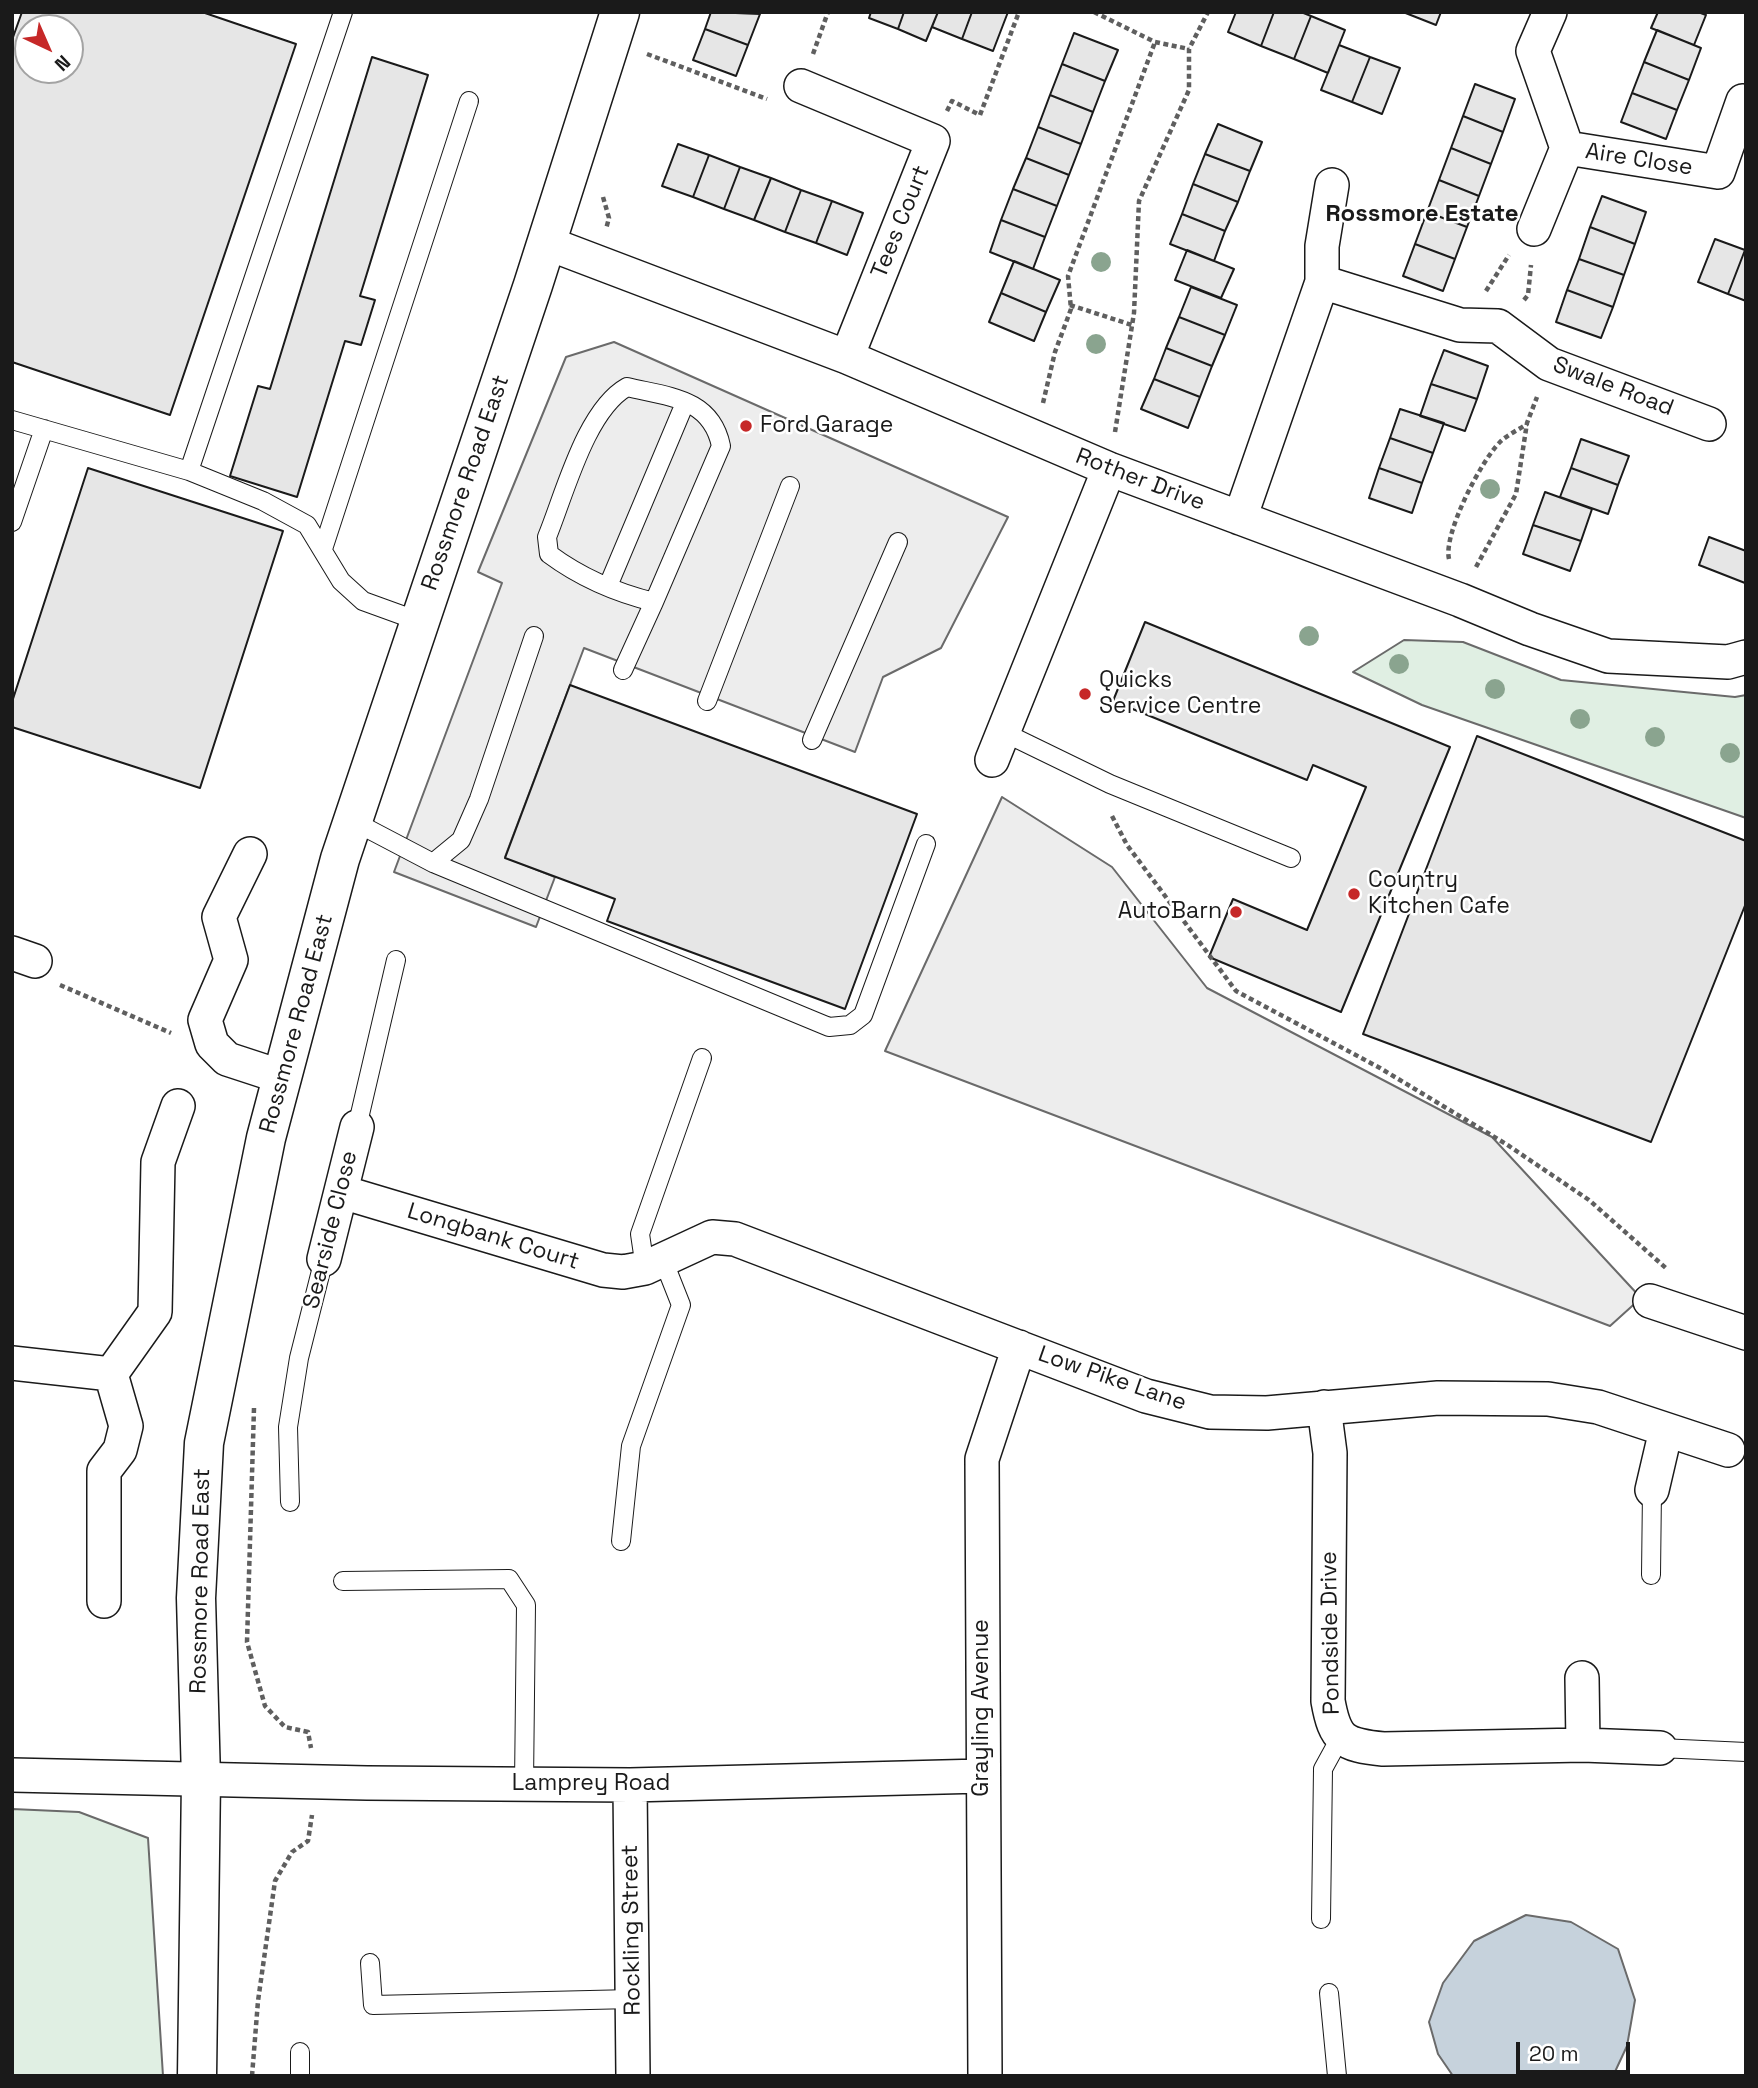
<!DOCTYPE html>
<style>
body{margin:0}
#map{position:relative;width:1758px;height:2088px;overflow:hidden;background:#fff;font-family:"Space Grotesk",sans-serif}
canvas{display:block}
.frame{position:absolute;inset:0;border:14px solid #1a1a1a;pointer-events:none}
.north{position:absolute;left:14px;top:14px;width:70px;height:70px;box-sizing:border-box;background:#fff;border:2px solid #a3a3a3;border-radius:50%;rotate:136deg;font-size:19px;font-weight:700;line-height:28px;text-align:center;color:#1a1a1a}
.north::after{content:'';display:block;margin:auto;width:24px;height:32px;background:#c62828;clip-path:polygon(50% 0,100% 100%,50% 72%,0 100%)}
.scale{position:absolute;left:1516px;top:2042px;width:114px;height:32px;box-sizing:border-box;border:4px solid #1a1a1a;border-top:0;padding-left:9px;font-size:21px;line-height:24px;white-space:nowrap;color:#1a1a1a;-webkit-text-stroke:5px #fff;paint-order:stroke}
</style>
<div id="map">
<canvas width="1758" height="2088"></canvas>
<div class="frame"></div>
<div class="north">N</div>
<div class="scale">20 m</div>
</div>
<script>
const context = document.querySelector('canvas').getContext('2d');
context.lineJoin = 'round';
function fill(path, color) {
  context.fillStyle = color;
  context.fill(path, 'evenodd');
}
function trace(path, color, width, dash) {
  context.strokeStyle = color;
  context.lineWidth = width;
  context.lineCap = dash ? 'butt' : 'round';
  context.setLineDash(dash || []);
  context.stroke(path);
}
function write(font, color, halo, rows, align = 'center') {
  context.font = font + ' "Space Grotesk",sans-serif';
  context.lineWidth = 5;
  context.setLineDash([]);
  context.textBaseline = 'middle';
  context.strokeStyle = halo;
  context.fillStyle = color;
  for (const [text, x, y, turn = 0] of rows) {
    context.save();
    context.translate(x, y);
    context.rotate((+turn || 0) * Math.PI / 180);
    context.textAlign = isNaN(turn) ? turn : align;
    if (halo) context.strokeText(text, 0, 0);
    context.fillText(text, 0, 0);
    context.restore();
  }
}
const green = new Path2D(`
 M1404,640L1463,642L1561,680L1735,697L1746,695V818L1422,705L1353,672Z
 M12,1809L79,1812L148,1838L163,2076H12Z`);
const parking = new Path2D(`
 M614,342L1008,517L941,648L883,677L855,752L584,648L505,857L555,877L536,927L394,872L502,583L478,572L566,357Z
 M1002,797L1112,867L1207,988L1492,1137L1641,1298L1610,1326L885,1051Z`);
const water = new Path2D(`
 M1526,1915L1571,1922L1618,1949L1635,2000L1627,2046L1613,2076H1453L1438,2054L1429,2022L1443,1983L1474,1941Z`);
const building = new Path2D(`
 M22,12H202L296,44L170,415L12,362V40ZM28,28H70V70H28Z
 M711,12L760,14L748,45L705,29Z
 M871,12H904L898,29L869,18Z
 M904,12H938L926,41L898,29Z
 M938,12H972L962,39L932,27Z
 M972,12H1008L993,51L962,39Z
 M1236,12H1274L1261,46L1228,32Z
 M1274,12H1301L1311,16L1294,59L1261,46Z
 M1403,12H1441L1436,25Z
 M1658,12H1698L1706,15L1694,45L1651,28Z
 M1311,16L1345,30L1328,73L1294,59Z
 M705,29L748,45L736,76L693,60Z
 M1657,30L1701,48L1689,80L1644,62Z
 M1074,33L1118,50L1105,81L1062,64Z
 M1339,45L1370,57L1352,102L1321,90Z
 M372,57L428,75L360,296L375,300L361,345L345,341L297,497L230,476L258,386L270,389Z
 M1370,57L1400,68L1382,114L1352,102Z
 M1644,62L1689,80L1677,110L1632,93Z
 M1062,64L1105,81L1093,112L1050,95Z
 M1475,84L1515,99L1503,132L1463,116Z
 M1632,93L1677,110L1666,139L1621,122Z
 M1050,95L1093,112L1081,144L1038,127Z
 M1463,116L1503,132L1491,164L1451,148Z
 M1218,124L1262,142L1250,171L1205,154Z
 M1038,127L1081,144L1069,175L1026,158Z
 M678,144L709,155L693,197L662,186Z
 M1451,148L1491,164L1479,196L1439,180Z
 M1205,154L1250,171L1238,202L1193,184Z
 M709,155L740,167L724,209L693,197Z
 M1026,158L1069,175L1057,206L1013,189Z
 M740,167L771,178L754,220L724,209Z
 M771,178L801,190L785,232L754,220Z
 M1439,180L1479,196L1467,227L1427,212Z
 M1193,184L1238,202L1225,231L1182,214Z
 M1013,189L1057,206L1045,237L1001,220Z
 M801,190L832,201L816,243L785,232Z
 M1602,196L1646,212L1635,244L1590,227Z
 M832,201L863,213L847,255L816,243Z
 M1427,212L1467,227L1455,259L1415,244Z
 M1182,214L1225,231L1214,261L1170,244Z
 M1001,220L1045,237L1033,269L990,252Z
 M1590,227L1635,244L1624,275L1579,259Z
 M1715,239L1745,250L1728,294L1698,282Z
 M1415,244L1455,259L1443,291L1403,276Z
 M1187,250L1234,269L1221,298L1175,280Z
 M1745,250L1746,251V301L1728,294Z
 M1579,259L1624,275L1613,307L1567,290Z
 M1014,261L1060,280L1046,312L1001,293Z
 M1191,287L1237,305L1225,335L1179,317Z
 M1567,290L1613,307L1601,338L1556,322Z
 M1001,293L1046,312L1034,341L989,322Z
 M1179,317L1225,335L1212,366L1166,348Z
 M1166,348L1212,366L1200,397L1154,379Z
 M1444,350L1488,366L1477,399L1431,384Z
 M1154,379L1200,397L1188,428L1141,409Z
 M1431,384L1477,399L1465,431L1420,416Z
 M1400,409L1444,423L1433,453L1390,438Z
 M1390,438L1433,453L1422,483L1379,468Z
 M1581,439L1629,456L1618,485L1571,468Z
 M88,468L283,531L200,788L12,727V702Z
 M1379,468L1422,483L1412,513L1369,498Z
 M1571,468L1618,485L1608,514L1560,497Z
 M1545,492L1592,509L1581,541L1533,525Z
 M1533,525L1581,541L1570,571L1523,554Z
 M1709,537L1746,551L1745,583L1699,565Z
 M1145,622L1450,747L1341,1012L1209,957L1233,899L1307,930L1366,787L1313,765L1307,780L1113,701Z
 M570,685L917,814L845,1009L607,921L615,899L505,858Z
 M1477,736L1746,841V903L1651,1142L1363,1034Z`);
const path = new Path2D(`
 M1094,12L1155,42L1189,49
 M647,54L767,99
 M813,54L828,12
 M947,111L952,101L980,115L1019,12
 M603,197L609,218L606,229
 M1486,291L1509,255
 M1524,300L1528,295L1531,265
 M1070,305L1132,325
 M1043,403L1055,352L1071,309L1068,276L1155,42
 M1115,432L1134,313L1139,201L1189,90V49L1208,12
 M1449,559C1443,534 1481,461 1500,442C1507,435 1518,430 1527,424
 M1476,567L1516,494L1527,423L1537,397
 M1112,816L1127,845L1236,991L1380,1068L1506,1144L1589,1200L1667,1269
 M60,985L171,1033
 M254,1408L247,1642L265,1706L285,1727L308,1732L311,1748
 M252,2076L258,2001L275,1881L292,1852L308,1841L312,1815`);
const lane = new Path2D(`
 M12,420L189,471L343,12
 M189,471L263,501L307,525L341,581L363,601L421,622
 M12,522L44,429
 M323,549L469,101
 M608,586L685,403
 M623,670L654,602C617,593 580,577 549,554L547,537C565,493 586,410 627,387C669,397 711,398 721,446L654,602
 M707,701L790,486
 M1003,732L1110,784L1291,858
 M812,740L898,542
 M353,821L433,863L461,840L479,799L534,636
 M433,863L829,1027L850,1025L863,1015L926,844
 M357,1127L396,960
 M645,1268L640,1234L702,1058
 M290,1502L288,1427L299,1358L324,1259
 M621,1541L631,1446L681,1305L664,1262
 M1651,1575L1652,1490
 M343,1581L509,1579L526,1605L524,1784
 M1660,1748L1746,1752
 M1321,1919L1323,1769L1340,1738
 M370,1963L373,2005L633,1999
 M1329,1993L1337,2076
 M300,2052V2076`);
const street = new Path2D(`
 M801,86L933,141L847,357
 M1567,148L1718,172L1743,101
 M1534,229L1567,148L1533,51L1550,12
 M547,243L847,357L1109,469L1460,600L1530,629L1608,656L1728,662L1746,657
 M1322,282L1460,325L1498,326L1549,364L1709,424
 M1240,518L1322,282V246L1332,185
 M992,760L1109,469
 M250,854L219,917L231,960L205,1020L212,1044L227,1059L282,1077
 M12,953L35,961
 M342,1192L603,1270L623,1272L645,1268L712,1237L735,1239L1146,1396L1210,1412L1267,1413L1438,1398L1548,1399L1598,1407L1728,1450
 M324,1259L357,1127
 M1650,1301L1746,1333
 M12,1363L111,1374
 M1324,1407L1330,1453L1328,1701C1335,1740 1343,1745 1383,1749L1583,1745L1660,1748
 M1652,1490L1666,1430
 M104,1601V1471L120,1450L126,1426L111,1374L155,1312L158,1162L178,1106
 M1582,1678L1583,1745
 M12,1775L367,1783L630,1785L982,1776
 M630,1785L633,2076
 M985,2076L982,1459L1019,1347`);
const secondary = new Path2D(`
 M197,2076L201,1779L196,1598L204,1443L266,1138L340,859L533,285L620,12`);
const trees = [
 [1101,262],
 [1096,344],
 [1490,489],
 [1309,636],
 [1399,664],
 [1495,689],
 [1580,719],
 [1655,737],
 [1730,753]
];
const markers = [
 [746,426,7,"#c62828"],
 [1085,694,7,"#c62828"],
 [1354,894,7,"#c62828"],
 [1236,912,7,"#c62828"]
];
const streetNames = [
 ["Aire Close",1639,160,9],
 ["Tees Court",901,222,-68],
 ["Swale Road",1613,387,21],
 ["Rother Drive",1140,480,21],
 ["Rossmore Road East",466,483,-71],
 ["Rossmore Road East",297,1024,-75],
 ["Searside Close",331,1230,-76],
 ["Longbank Court",493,1237,17],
 ["Low Pike Lane",1112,1379,19],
 ["Rossmore Road East",201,1581,-89],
 ["Pondside Drive",1331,1633,-91],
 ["Grayling Avenue",982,1708,-90],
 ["Lamprey Road",591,1784],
 ["Rockling Street",632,1930,-91]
];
const poiNames = [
 ["Ford Garage",760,426],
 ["Quicks",1099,681],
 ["Service Centre",1099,707],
 ["Country",1368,881],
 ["Kitchen Cafe",1368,907],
 ["AutoBarn",1222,912,"right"]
];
const neighbourhoodNames = [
 ["Rossmore Estate",1422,214]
];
fill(green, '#e0efe3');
trace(green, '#6a6a6a', 2);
fill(parking, '#ededed');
trace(parking, '#6a6a6a', 2);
fill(water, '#c6d2dc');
trace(water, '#6a6a6a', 2);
fill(building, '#e6e6e6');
trace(building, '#1a1a1a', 2);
trace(lane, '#1a1a1a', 20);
trace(street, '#1a1a1a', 36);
trace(secondary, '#1a1a1a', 41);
trace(path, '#5f5f5f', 4.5, [5, 3.5]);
trace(lane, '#fff', 18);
trace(street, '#fff', 33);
trace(secondary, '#fff', 38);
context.fillStyle = '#8aa48f';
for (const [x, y] of trees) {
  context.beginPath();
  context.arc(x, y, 10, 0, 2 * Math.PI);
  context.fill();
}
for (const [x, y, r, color] of markers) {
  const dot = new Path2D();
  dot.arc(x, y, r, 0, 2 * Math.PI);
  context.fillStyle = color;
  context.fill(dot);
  trace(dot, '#fff', 2.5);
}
write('23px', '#1a1a1a', '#fff', streetNames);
write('23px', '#1a1a1a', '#fff', poiNames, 'left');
write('bold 24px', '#1a1a1a', '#fff', neighbourhoodNames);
</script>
